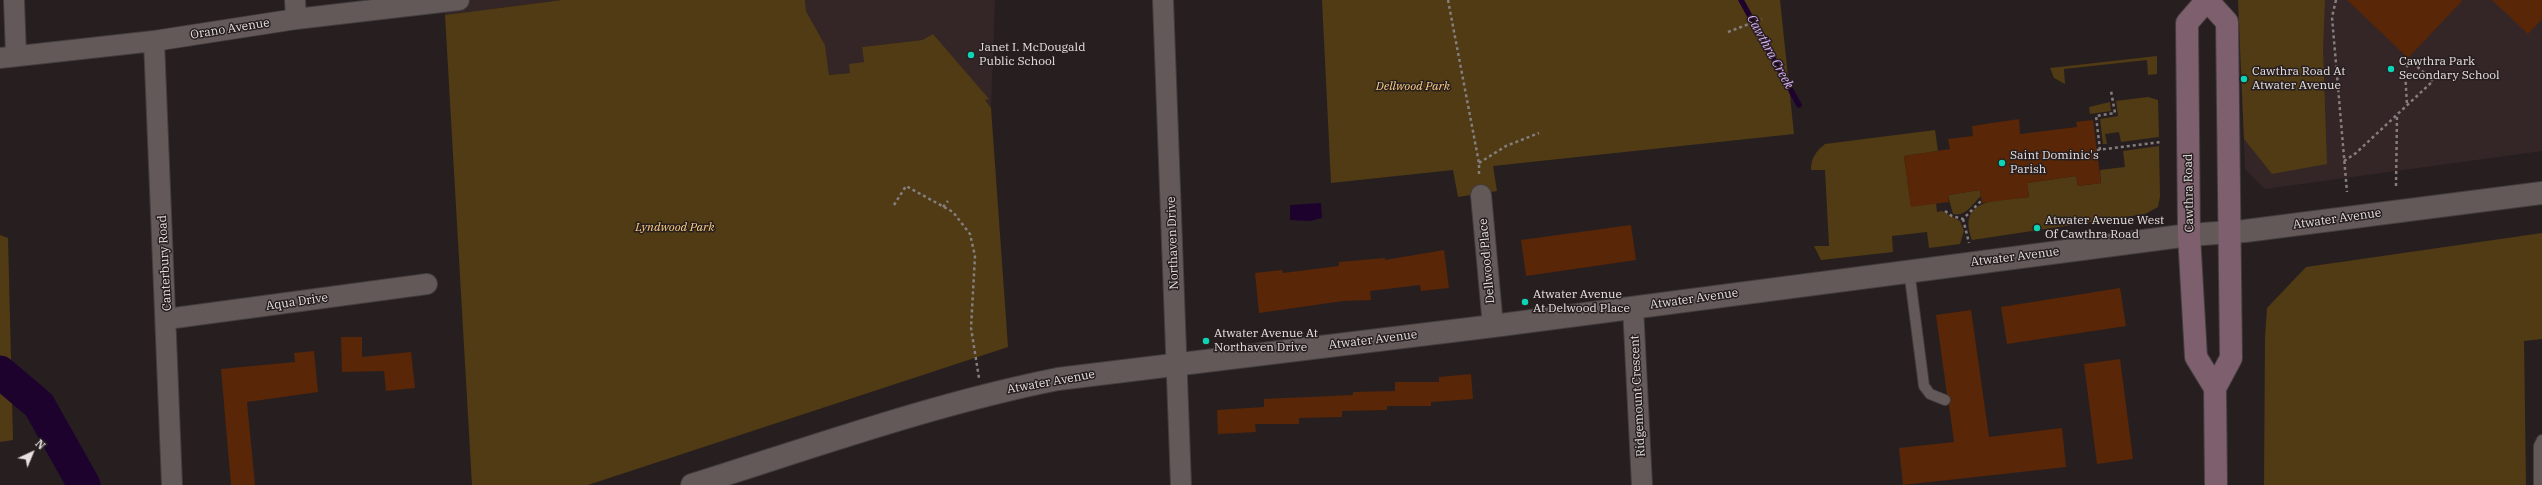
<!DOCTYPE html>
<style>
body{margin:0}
#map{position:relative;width:2542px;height:485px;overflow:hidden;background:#271f1f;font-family:"IBM Plex Serif",serif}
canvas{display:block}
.north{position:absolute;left:12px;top:433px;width:40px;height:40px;-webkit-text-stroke:3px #271f1f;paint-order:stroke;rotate:44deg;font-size:11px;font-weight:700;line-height:16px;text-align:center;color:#e6e0e0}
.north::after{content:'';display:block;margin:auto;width:14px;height:18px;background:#e6e0e0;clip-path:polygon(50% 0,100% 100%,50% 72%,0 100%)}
</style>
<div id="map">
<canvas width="2542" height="485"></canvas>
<div class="north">N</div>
</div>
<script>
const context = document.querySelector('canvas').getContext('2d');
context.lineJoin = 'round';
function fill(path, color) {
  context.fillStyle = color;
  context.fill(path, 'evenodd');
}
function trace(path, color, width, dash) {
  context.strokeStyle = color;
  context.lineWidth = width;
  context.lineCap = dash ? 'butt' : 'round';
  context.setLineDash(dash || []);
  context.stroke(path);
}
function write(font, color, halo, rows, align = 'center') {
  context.font = font + ' "IBM Plex Serif",serif';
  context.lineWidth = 3;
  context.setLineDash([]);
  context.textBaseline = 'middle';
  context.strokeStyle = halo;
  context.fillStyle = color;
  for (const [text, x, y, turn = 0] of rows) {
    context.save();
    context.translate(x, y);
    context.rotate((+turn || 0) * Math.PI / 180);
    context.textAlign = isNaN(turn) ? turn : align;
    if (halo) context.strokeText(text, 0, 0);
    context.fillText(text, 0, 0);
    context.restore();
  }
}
const built = new Path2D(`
 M444,0H562L445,15Z
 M805,0H995L991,108L933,34L922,40L862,47L864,62L850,73L829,75L825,45L806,11Z
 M2238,0H2542V151L2265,189L2245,169Z`);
const green = new Path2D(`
 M562,0H805L806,11L825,45L829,75L850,73L849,64L864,62L862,47L922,40L933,34L989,99L985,100L991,108L1008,347L588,485H472L445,15Z
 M1322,0H1780L1794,134L1493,166L1497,191L1458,197L1453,170L1331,183Z
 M2238,0H2325L2323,49L2327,164L2272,174L2244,139Z
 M2157,56V74L2148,75L2147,60L2064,69L2065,84L2054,78L2050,68Z
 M2148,97L2158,100L2159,137L2121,142L2119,132L2105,134L2107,144H2103L2100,119L2118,116L2116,101Z
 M2110,102L2111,111L2090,114L2089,107Z
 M1935,130L1938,151L1904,156L1911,206L1936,203L1937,212L1942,211L1960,221L1964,231L1960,244L1929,248L1927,232L1892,236L1893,252L1821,260L1814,246H1829L1825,170H1811C1811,158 1816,151 1825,144Z
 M2159,146L2160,196L2158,207L2145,214L1972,240C1956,197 1999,201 2029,197L2027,183L2076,176L2078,186L2101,183L2100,170L2125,167L2123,151Z
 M1980,190L1981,196C1972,204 1966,217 1953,214L1948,195Z
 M2542,233V339L2524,341L2526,485H2264L2265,338L2267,308L2306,267Z
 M0,235L8,238L13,440L0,442Z`);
const water = new Path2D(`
 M1321,203L1322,218L1310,221L1290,220V205Z`);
const stream = new Path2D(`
 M1741,0L1799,105`);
const river = new Path2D(`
 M0,372L39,405L84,485`);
const building = new Path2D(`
 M2347,0H2463L2408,58Z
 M2492,0H2542V19L2528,34Z
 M2019,119L2020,134L2077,127L2076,122L2093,120L2101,183L2078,186L2076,176L2027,183L2029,197L1982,203L1980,190L1948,195L1949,202L1911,207L1904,156L1950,149L1948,139L1973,136L1972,126Z
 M1631,225L1636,260L1526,276L1521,240Z
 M1444,250L1449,288L1421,291L1420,285L1370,291L1371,300L1343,301L1259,313L1255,273L1282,270L1283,273L1339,266V262L1385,258V260Z
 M2120,288L2126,326L2007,344L2001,307Z
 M1971,310L1989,437L2062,428L2066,467L1903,485L1899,448L1954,442L1949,405L1951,399L1947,394L1936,315Z
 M341,337H362V357L411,352L415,388L386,391L384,371L342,372Z
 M314,351L318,392L247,402L255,485H231L221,369L295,362L294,353Z
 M2120,359L2133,459L2097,464L2084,364Z
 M1471,374L1473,399L1431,402V406H1387V410L1342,411V417L1299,418V424H1255L1256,432L1218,434L1217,410L1264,407V399L1353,395V392L1395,391V382H1439V377Z`);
const path = new Path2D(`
 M1448,0L1479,163V177
 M2336,0L2332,17L2347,192
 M1728,32L1762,19
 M2097,150L2161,142
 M2100,150L2096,116L2115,113L2111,91
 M2344,161L2356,153L2433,81L2410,60L2405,71L2407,105
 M1479,163L1506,146L1539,133
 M2396,186L2397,115
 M894,205L906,186L953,212L970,234L975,256L971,328L979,378
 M943,207L948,201
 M1945,211L1952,216L1963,219L1982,200
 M1963,219L1969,243`);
const service = new Path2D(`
 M1909,270L1924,386L1930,394L1945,400
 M2539,485V446L2542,440`);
const minor = new Path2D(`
 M14,0L16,55
 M295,0L296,19
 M1163,0L1181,485
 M154,41L172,485
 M0,58L154,41L296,19L459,0
 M1481,195L1493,326
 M1633,307L1642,485
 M167,319L427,284`);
const tertiary = new Path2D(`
 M692,485C813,447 933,404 1058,379L1493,326L2189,235L2245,231L2542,193`);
const secondary = new Path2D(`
 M2207,0L2227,22L2231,358L2215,388L2216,485
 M2207,0L2187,23L2189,235L2196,357L2215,388`);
const markers = [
 [971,55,4,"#0bd5b5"],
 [2391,69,4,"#0bd5b5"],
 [2244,79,4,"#0bd5b5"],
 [2002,163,4,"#0bd5b5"],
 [2037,228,4,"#0bd5b5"],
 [1525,302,4,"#0bd5b5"],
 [1206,341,4,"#0bd5b5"]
];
const streetNames = [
 ["Orano Avenue",230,29,-9],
 ["Cawthra Road",2189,193,-91],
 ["Atwater Avenue",2337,219,-8],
 ["Northaven Drive",1173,243,-92],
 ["Atwater Avenue",2015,257,-7],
 ["Dellwood Place",1487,261,-95],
 ["Canterbury Road",165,263,-93],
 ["Atwater Avenue",1694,299,-8],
 ["Aqua Drive",297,302,-8],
 ["Atwater Avenue",1373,340,-7],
 ["Atwater Avenue",1051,382,-10],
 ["Ridgemount Crescent",1638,396,-93]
];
const poiNames = [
 ["Janet I. McDougald",979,48],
 ["Public School",979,62],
 ["Cawthra Park",2399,62],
 ["Secondary School",2399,76],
 ["Cawthra Road At",2252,72],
 ["Atwater Avenue",2252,86],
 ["Saint Dominic's",2010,156],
 ["Parish",2010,170],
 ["Atwater Avenue West",2045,221],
 ["Of Cawthra Road",2045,235],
 ["Atwater Avenue",1533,295],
 ["At Delwood Place",1533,309],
 ["Atwater Avenue At",1214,334],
 ["Northaven Drive",1214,348]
];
const parkNames = [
 ["Dellwood Park",1413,87],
 ["Lyndwood Park",675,228]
];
const waterNames = [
 ["Cawthra Creek",1770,52,61]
];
fill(built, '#342526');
fill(green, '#503b14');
fill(water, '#1d022d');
trace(stream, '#1d022d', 5.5);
trace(river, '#1d022d', 33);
fill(building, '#592607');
trace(service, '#433d3d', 12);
trace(minor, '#433d3d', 22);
trace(tertiary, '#433d3d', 24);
trace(secondary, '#433d3d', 24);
trace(path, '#857e7e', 2.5, [3, 3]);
trace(service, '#635959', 10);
trace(minor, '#635959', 20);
trace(tertiary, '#635959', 22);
trace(secondary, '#7e5f6e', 22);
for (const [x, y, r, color] of markers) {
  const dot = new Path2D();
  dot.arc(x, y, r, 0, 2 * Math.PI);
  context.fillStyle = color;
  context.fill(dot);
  trace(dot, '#271f1f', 1.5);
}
write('12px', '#e6e0e0', '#271f1f', streetNames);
write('12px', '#e6e0e0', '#271f1f', poiNames, 'left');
write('italic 12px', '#fdce81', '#271f1f', parkNames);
write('italic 13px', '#d8aff8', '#271f1f', waterNames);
</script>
